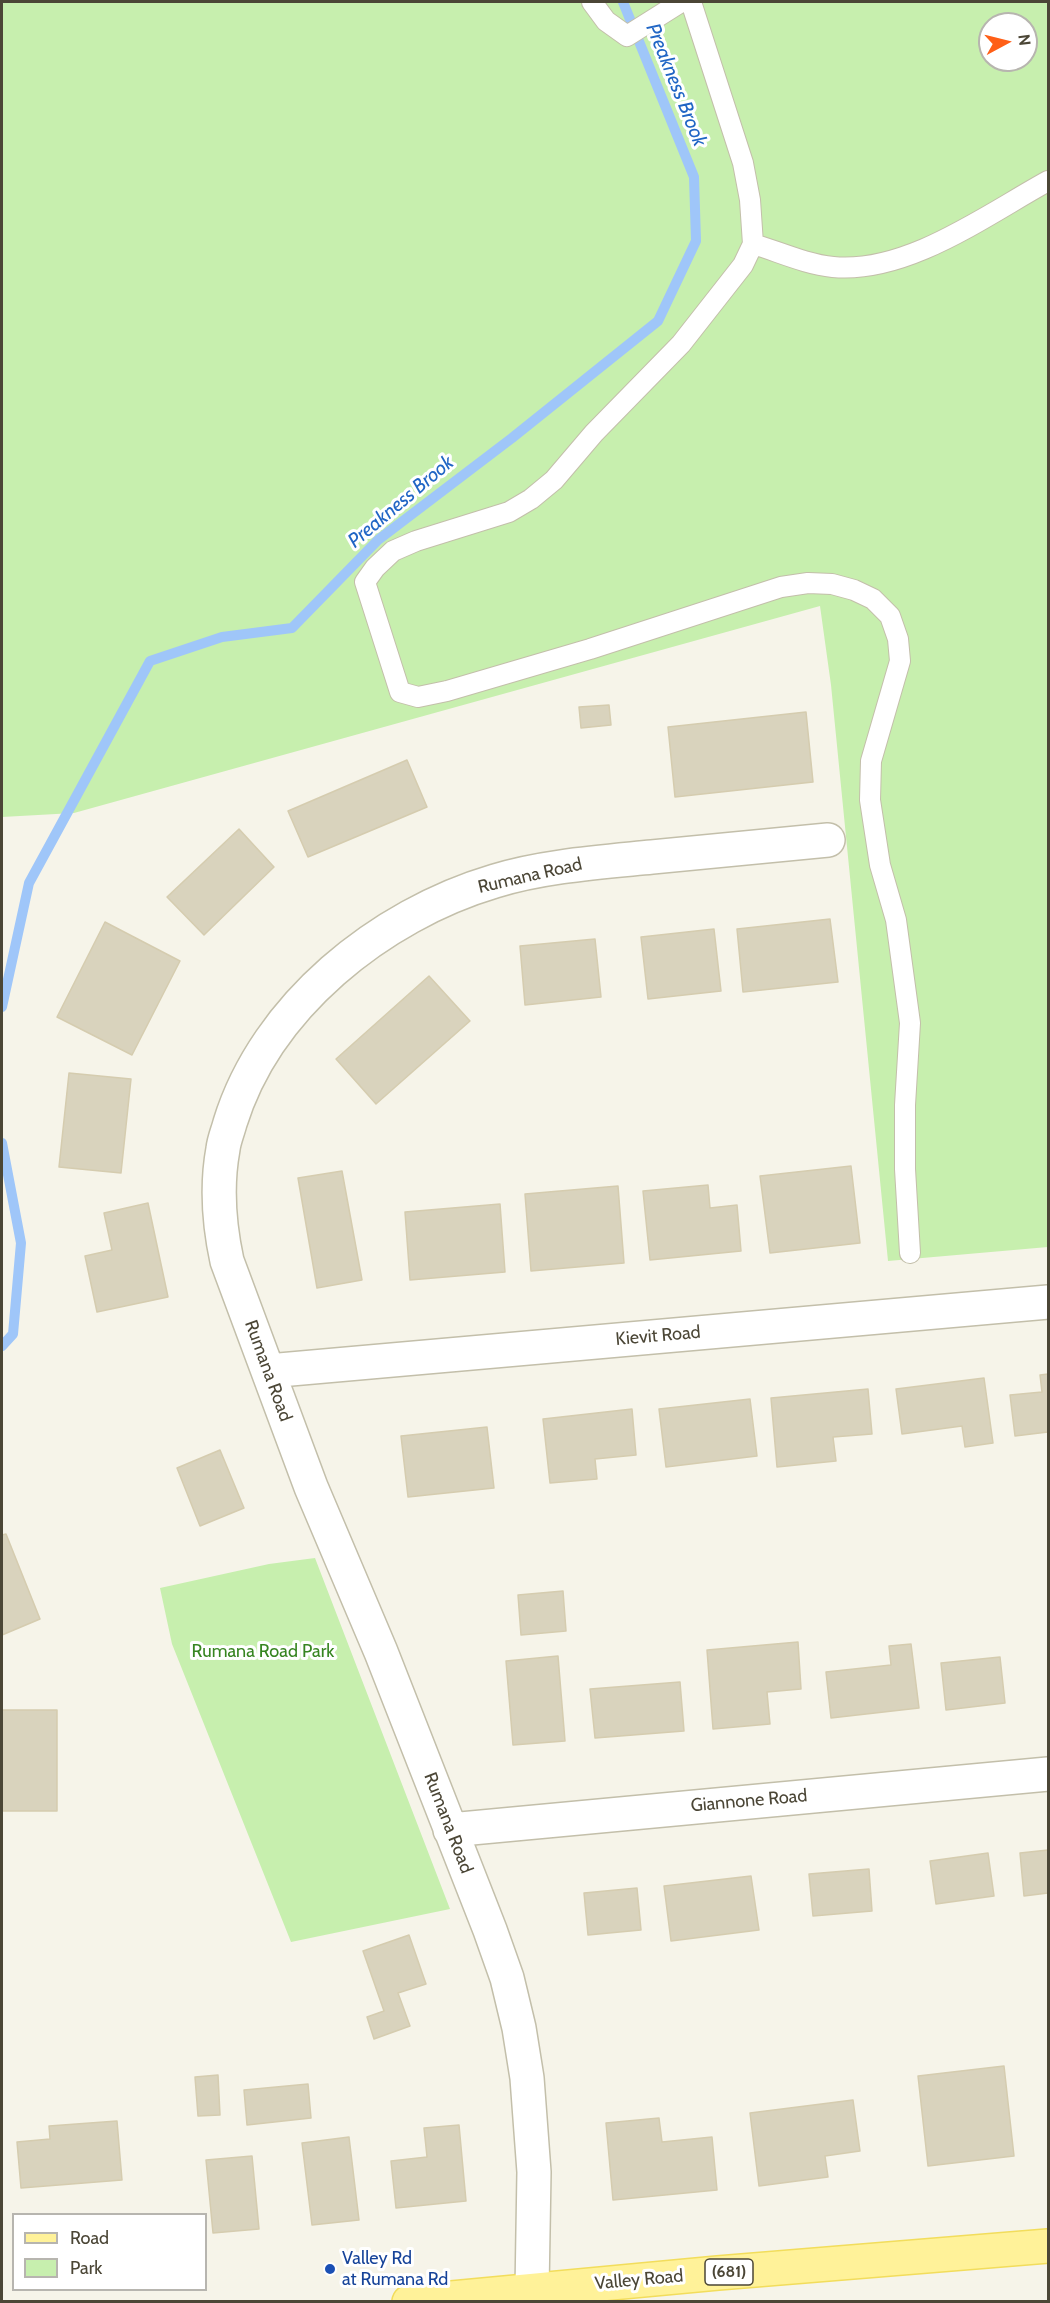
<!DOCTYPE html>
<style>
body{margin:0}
#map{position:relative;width:1050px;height:2303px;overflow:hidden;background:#f6f4e9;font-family:Cabin,sans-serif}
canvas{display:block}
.frame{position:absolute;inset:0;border:3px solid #4b4636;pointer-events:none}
.legend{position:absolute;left:12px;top:2213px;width:195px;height:78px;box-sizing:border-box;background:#fff;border:2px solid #b7b5af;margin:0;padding:8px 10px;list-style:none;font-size:18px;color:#4b4636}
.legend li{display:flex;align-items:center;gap:12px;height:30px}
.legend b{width:30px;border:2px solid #b7b5af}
.north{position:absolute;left:978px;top:12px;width:60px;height:60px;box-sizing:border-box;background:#fff;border:2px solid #b7b5af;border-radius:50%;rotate:83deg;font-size:16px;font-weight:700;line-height:24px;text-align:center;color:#4b4636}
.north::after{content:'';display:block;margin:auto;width:21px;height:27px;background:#ff5f17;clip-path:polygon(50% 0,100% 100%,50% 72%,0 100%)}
</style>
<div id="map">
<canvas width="1050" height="2303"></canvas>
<div class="frame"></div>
<ul class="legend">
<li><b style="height:8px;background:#fff299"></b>Road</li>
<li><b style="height:16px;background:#c7efae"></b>Park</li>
</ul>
<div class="north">N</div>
</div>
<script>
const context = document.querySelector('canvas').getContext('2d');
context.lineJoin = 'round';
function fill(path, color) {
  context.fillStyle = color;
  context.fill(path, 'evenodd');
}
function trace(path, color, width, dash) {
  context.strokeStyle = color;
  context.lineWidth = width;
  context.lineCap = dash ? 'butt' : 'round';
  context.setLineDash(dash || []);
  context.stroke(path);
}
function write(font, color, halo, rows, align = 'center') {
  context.font = font + ' Cabin,sans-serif';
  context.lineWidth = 6;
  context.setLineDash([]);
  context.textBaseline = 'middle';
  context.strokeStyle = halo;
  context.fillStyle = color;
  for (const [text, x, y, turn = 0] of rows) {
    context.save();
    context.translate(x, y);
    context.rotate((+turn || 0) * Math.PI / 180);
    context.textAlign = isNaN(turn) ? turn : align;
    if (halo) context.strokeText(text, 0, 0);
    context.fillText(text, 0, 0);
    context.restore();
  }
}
const green = new Path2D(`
 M2,2H1048V1247L888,1261L831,685L820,606L74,813L2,817ZM990,24H1026V60H990Z
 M315,1558L450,1909L291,1942L172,1644L160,1588L269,1564Z`);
const stream = new Path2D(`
 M2,1007L29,883L150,661L222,637L292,628L378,540L512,438L658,321L696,241L694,177L623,2
 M2,1143L21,1243L13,1334L2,1346`);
const building = new Path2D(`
 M609,705L611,725L581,728L579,707Z
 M806,712L813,782L675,797L668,727Z
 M407,760L427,807L308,857L288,811Z
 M239,829L274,867L204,935L167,897Z
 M830,919L838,982L743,992L737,929Z
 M105,922L180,961L132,1055L57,1017Z
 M714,929L721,991L648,999L641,937Z
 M595,939L601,997L525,1005L520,946Z
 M429,976L470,1021L376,1104L336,1059Z
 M69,1073L131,1079L121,1173L59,1167Z
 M851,1166L860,1243L770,1253L760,1176Z
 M342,1171L362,1280L317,1288L298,1178Z
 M708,1185L710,1208L737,1205L741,1251L650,1260L643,1191Z
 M618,1186L624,1263L531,1271L525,1194Z
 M148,1203L168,1297L97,1312L85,1256L112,1250L104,1213Z
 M500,1204L505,1272L410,1280L405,1212Z
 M1048,1374V1432L1015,1436L1010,1395L1042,1392L1040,1375Z
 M984,1378L993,1443L965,1447L962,1426L902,1434L896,1389Z
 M868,1389L872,1434L833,1437L836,1461L777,1467L771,1398Z
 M750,1399L757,1456L666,1467L659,1409Z
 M632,1409L636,1455L595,1459L597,1479L550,1483L543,1419Z
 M487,1427L494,1488L408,1497L401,1436Z
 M220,1450L244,1508L200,1526L177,1468Z
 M6,1534L40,1619L2,1635V1535Z
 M563,1591L566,1631L521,1635L518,1595Z
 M798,1642L801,1689L767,1692L770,1724L713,1729L707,1650Z
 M911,1644L919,1708L831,1718L826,1672L891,1665L889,1646Z
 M558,1656L565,1741L513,1745L506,1661Z
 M1000,1657L1005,1703L946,1710L941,1663Z
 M680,1682L684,1731L595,1738L590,1689Z
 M2,1710H57V1811H2Z
 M1048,1850V1893L1024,1896L1020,1853Z
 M988,1853L994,1896L936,1904L930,1861Z
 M869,1869L872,1911L813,1916L809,1874Z
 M751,1876L759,1930L671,1941L664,1886Z
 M637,1888L641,1930L588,1935L584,1893Z
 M409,1935L426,1984L398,1993L410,2026L374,2039L367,2017L384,2011L363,1951Z
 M1004,2066L1014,2156L928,2166L918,2076Z
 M218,2075L220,2115L198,2116L195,2077Z
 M308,2084L311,2118L247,2125L244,2090Z
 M853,2100L860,2151L825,2156L828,2177L759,2186L750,2113Z
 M659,2118L662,2142L712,2137L717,2190L613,2200L606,2123Z
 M117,2121L122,2180L21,2188L17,2142L50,2139L49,2126Z
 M459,2125L466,2201L396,2208L391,2161L427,2157L424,2128Z
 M349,2137L359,2220L312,2225L302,2143Z
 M252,2156L259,2229L213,2233L206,2160Z`);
const service = new Path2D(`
 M592,2L606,21L627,36L681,2
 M691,2L743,163L750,200L753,244L743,265L681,344L594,433L554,480L531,499L509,512L416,541L393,551L375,568L365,582L400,692L418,697L447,691L590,649L781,587L808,583L832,584L854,590L873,599L890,616L898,639L900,661L871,761L870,800L880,865L896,920L910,1023L905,1105V1169L910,1253
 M753,244C780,252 805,264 833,267C907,274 986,215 1048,181`);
const minor = new Path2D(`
 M268,1371L1048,1302
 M450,1830L1048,1774
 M532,2290L534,2172L527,2078L519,2028L507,1978L490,1930L381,1652L311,1487L227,1261C219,1224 216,1187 223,1149C224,1140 228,1131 230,1123C266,1006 380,915 495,881C543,866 602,862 652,857C711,851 769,846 828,840`);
const primary = new Path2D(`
 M409,2302L718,2273L1048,2246`);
const markers = [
 [330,2269,6,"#1a4fb4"]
];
const shields = [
 [729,2272,48]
];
const shieldNames = [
 ["(681)",729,2272]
];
const streetNames = [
 ["Rumana Road",530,876,-13],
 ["Kievit Road",658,1336,-5],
 ["Rumana Road",268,1371,70],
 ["Giannone Road",749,1801,-5],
 ["Rumana Road",448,1823,69],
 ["Valley Road",639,2280,-5]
];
const parkNames = [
 ["Rumana Road Park",263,1652]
];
const transitNames = [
 ["Valley Rd",342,2259],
 ["at Rumana Rd",342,2280]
];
const waterNames = [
 ["Preakness Brook",676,85,68],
 ["Preakness Brook",401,502,-40]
];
fill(green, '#c7efae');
trace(stream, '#9fc6f9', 10);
fill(building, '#d9d3bd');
trace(building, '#d5ccaf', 1.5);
trace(service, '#c3bfaa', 22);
trace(minor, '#c3bfaa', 36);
trace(primary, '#f2dd5c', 36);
trace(service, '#fff', 20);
trace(minor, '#fff', 33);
trace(primary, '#fff299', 33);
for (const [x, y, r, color] of markers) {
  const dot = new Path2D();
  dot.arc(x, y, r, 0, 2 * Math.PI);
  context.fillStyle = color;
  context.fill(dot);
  trace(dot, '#fff', 2);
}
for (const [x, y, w] of shields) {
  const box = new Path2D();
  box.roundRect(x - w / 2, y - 13, w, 26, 4.5);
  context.fillStyle = '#fff';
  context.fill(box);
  trace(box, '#4b4636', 1.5);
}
write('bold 16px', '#4b4636', null, shieldNames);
write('18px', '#4b4636', '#fff', streetNames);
write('18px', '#378521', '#fff', parkNames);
write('18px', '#164399', '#fff', transitNames, 'left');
write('italic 20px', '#2166c5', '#fff', waterNames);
</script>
